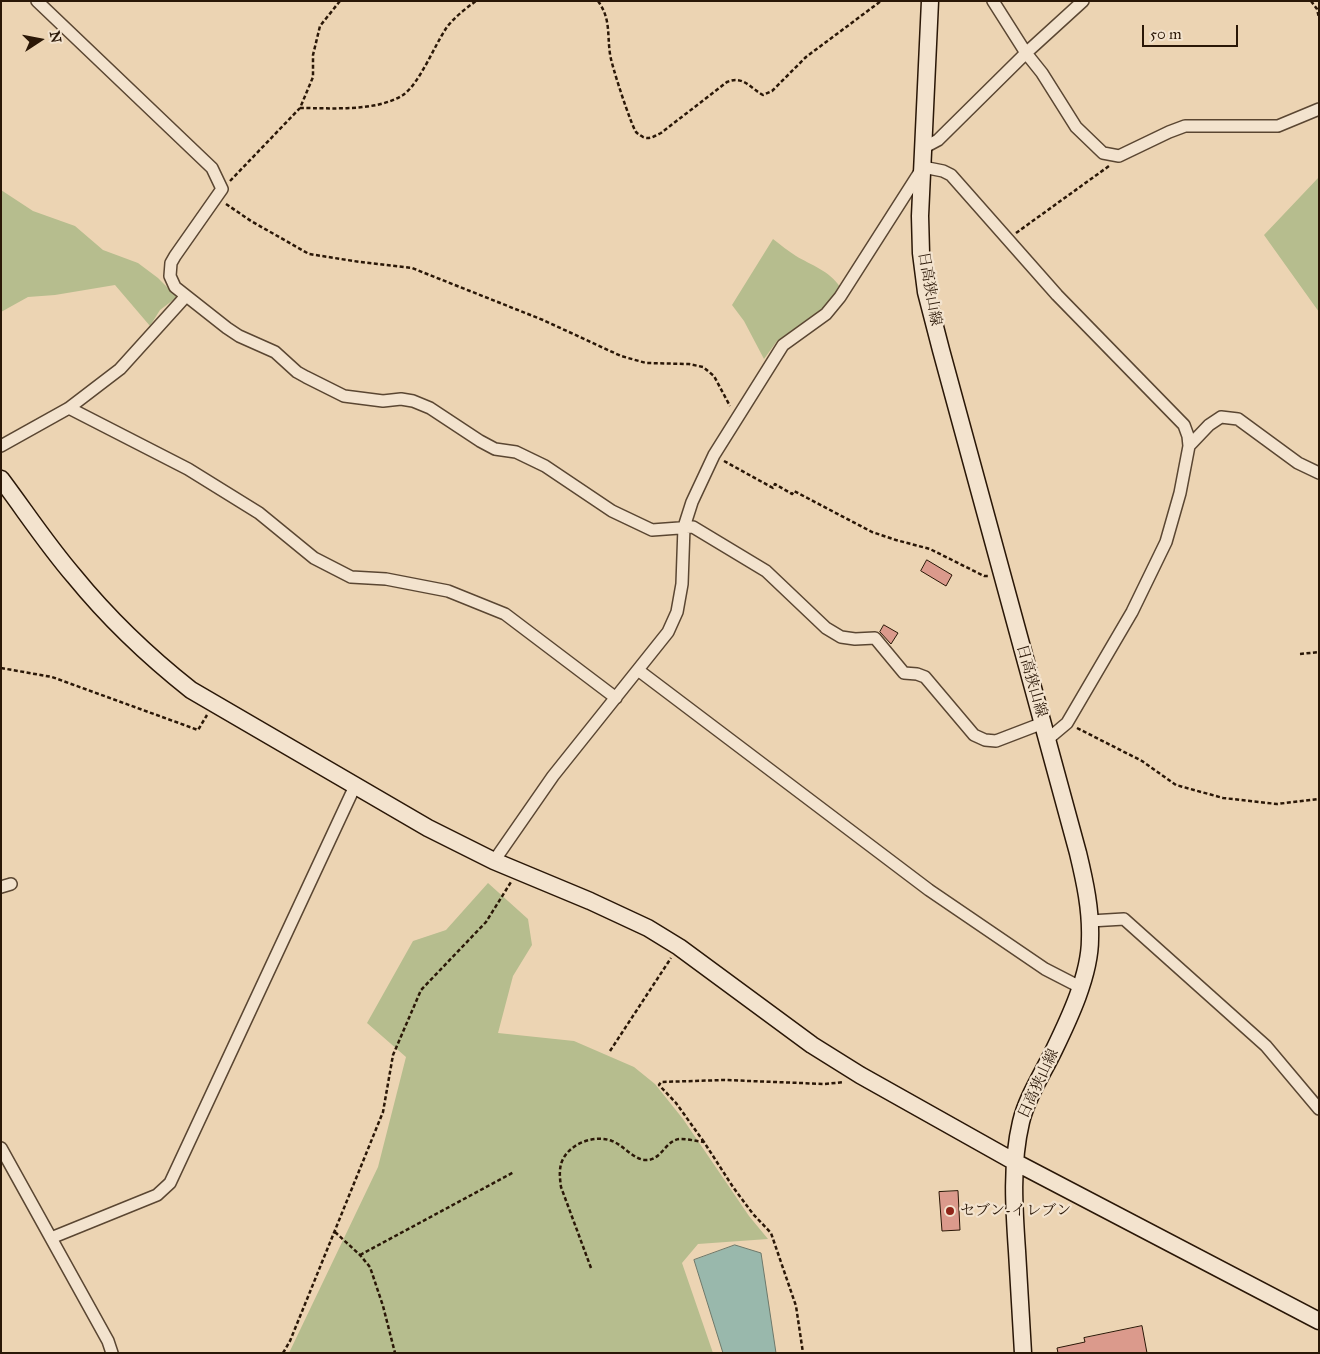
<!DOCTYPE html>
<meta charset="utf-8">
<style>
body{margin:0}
#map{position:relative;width:1320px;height:1354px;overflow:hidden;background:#ecd4b3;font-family:"IM FELL Great Primer",serif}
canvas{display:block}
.frame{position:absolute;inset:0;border:2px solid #2a1707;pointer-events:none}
.north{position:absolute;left:15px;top:15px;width:50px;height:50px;-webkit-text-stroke:4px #f3e3ce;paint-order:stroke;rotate:79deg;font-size:14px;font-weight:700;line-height:20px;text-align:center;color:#2a1707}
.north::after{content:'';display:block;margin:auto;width:18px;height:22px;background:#2a1707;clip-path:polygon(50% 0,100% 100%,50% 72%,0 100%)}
.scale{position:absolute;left:1142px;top:25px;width:96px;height:22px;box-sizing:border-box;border:2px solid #2a1707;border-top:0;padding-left:6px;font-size:15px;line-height:18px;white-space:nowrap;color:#2a1707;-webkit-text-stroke:4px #f3e3ce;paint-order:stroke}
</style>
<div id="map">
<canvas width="1320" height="1354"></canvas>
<div class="frame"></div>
<div class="north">N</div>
<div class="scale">50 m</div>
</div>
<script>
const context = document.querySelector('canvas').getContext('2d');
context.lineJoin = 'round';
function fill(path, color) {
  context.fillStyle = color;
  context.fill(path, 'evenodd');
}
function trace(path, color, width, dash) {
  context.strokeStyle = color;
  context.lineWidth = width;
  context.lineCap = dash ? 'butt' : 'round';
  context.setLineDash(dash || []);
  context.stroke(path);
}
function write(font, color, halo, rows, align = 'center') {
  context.font = font + ' "IM FELL Great Primer","Noto Serif JP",serif';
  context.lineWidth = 4.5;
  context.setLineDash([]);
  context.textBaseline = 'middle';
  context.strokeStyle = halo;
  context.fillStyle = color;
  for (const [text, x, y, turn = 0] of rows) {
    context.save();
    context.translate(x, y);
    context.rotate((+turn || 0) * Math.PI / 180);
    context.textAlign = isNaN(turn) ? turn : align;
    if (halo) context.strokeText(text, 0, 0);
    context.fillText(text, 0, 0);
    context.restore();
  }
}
const green = new Path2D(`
 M1319,177V312L1264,235Z
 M1,190L33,211L75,226L103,250L138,263L158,278L177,297L160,310L150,326L115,285L55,295L28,297L1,312Z
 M773,239C781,245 788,251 796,256C811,265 830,271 840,287L829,303L819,311L777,341L764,359L744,321L732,305Z
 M488,883L528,919L532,945L513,976L498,1033L574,1041L634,1067L655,1084L683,1119L749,1216L768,1239L698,1244L682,1263L713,1353H289L378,1167L406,1057L367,1023L413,941L446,930Z`);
const water = new Path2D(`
 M735,1245L761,1253L776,1353H723L694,1260Z`);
const building = new Path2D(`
 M927,560L952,575L946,586L921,571Z
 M884,625L898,633L891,644L880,632Z
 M958,1191L960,1230L942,1231L939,1192Z
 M1142,1326L1147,1353H1058L1057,1348L1085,1342L1084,1338Z`);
const path = new Path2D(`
 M598,1C611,19 607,34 610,54C611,64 631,125 636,132C638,134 640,135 643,137C649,140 655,136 661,133L727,82C743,75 750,88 763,95L772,91L806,57L881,1
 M1311,1L1317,9L1319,18
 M300,108C331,108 376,112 403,95C419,84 434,47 445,30C452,19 465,9 476,1
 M230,181L300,108L313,77V55L320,26L340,1
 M226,204L251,221L309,254L360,262L412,268L543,320L621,356L646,363L689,364L703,367L714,376L730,406
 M1016,233L1109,166
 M724,461L773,488L775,484L792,494L794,491L872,532L896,540L930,549L984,576H989
 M1300,654L1319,652
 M1,668L52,677L198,730L207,715
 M1077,728L1142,761L1176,785L1223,798L1277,804L1319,799
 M610,1051L671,958
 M704,1142L676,1103L659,1085L661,1082L725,1080L825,1084L844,1082
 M335,1232L360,1255L370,1267L383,1306L395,1353
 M360,1255L514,1172
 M591,1268L561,1187C560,1179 559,1172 561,1164C567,1144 594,1134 612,1141C623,1145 633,1159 645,1160C662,1161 665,1140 680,1139C688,1139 696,1141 704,1142L733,1187L753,1214L771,1233L796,1306L803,1353
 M283,1353L290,1341L383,1112L393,1055L421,990L486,922L511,882`);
const street = new Path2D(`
 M37,1L212,168L222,189L175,256L171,263L170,276L175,287L227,328L239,336L275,352L297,372L306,377L344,396L383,401L401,399L413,401L430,408L480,441L495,449L516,452L545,466L612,511L652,530L693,527L766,571L826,628L841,637L855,639L875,638L904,673L917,674L925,677L974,735L985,740L996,741L1043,723
 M993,1L1026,53L1042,73L1076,127L1103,153L1119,156L1169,132L1185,126H1278L1319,109
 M923,148L938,140L1026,53L1083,1
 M69,408L188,469L259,513L314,558L351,577L386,579L448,591L505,614L616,698
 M1,446L69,408L120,369L186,296
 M1189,446L1209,425L1221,417L1238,419L1298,463L1319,473
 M638,670L929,890L1045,969L1080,987
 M494,861L553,776L668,632L677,612L682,584L684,527L692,502L714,455L783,345L826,314L840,297L923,167L943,171L951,175L1057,295L1184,425L1188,436L1189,446L1180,493L1166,542L1132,612L1067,723L1048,739
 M1,887L11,884
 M1090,921L1124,919L1266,1046L1319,1109
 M1,1148L108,1341L112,1353
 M51,1238L157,1195L170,1183L355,786`);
const secondary = new Path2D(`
 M930,1L920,216L921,253L926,292L941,350L1078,853C1085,882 1091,910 1090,939C1090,975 1069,1019 1054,1050C1043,1073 1027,1097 1021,1122C1011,1164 1014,1208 1017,1251C1019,1285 1021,1319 1023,1353
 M1,479C25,511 48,546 74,576C109,619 148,656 191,690L428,828L494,861L590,901L648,928L679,947L812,1045L860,1075L1015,1162L1319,1321`);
const markers = [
 [950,1211,5,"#8f2418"]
];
const streetNames = [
 ["日高狭山線",929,289,80],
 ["日高狭山線",1031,681,74],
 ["日高狭山線",1039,1084,-65]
];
const poiNames = [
 ["セブン-イレブン",960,1211]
];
fill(green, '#b6bd8e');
fill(water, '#99b8ac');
trace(water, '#6d786a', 1);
fill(building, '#db9a8c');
trace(building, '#2a1707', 1);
trace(street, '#5a4632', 14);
trace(secondary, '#2a1707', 19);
trace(path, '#2a1707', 2.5, [4, 2.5]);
trace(street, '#f3e3ce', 11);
trace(secondary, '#f3e3ce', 16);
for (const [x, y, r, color] of markers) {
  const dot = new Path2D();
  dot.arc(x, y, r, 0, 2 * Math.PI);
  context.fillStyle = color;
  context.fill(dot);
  trace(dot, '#f3e3ce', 2);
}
write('15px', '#2a1707', '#f3e3ce', streetNames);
write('15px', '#2a1707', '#f3e3ce', poiNames, 'left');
</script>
